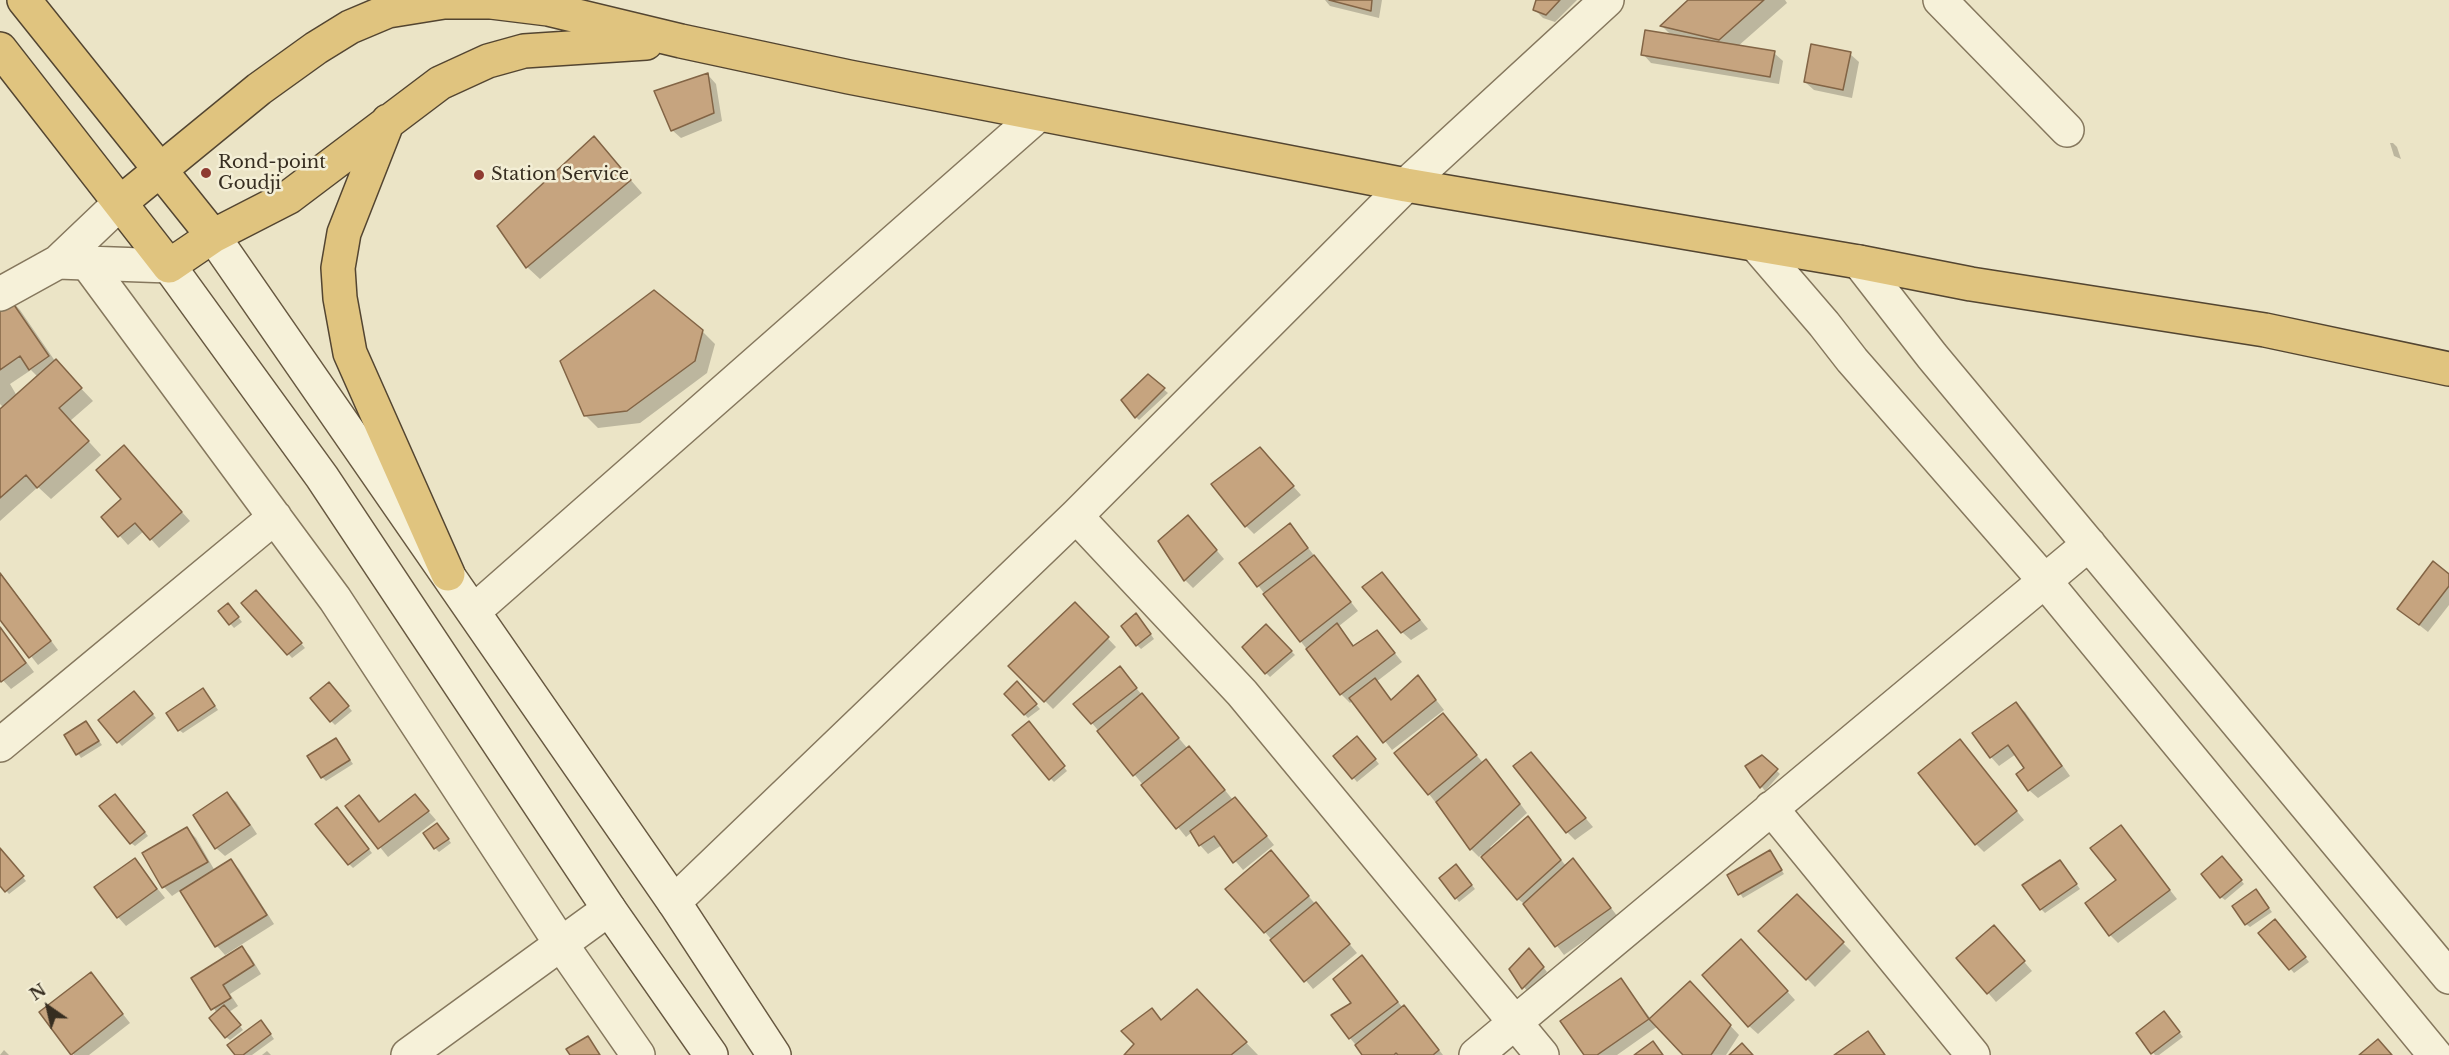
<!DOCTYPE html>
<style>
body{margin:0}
#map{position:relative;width:2449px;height:1055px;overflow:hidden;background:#ebe4c6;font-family:"Libre Baskerville",serif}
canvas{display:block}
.north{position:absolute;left:18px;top:977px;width:60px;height:60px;-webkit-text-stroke:4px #f3eed5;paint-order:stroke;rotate:326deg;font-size:16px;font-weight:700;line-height:24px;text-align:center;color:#362d20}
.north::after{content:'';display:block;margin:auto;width:21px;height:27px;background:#362d20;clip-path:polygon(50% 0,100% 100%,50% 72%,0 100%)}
</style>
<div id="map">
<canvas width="2449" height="1055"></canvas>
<div class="north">N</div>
</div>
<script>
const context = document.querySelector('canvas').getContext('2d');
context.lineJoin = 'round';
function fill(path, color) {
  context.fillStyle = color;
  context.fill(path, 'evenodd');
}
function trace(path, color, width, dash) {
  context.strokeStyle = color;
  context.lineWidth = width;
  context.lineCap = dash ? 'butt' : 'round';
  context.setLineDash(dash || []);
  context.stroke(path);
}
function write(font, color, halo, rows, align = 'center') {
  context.font = font + ' "Libre Baskerville",serif';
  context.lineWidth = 5;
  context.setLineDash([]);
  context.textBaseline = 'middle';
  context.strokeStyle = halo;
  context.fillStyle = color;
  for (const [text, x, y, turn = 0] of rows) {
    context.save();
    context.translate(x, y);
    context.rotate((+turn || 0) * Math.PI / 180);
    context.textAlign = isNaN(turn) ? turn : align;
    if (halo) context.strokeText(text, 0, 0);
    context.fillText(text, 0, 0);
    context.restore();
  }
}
const shadow = new Path2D(`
 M1325,0H1382L1379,18L1330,6Z
 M1537,0H1577L1555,22L1543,18L1535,10Z
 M1690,0H1785L1787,3L1737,47L1774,53L1783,61L1779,84L1651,63L1643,54L1672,36L1662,26Z
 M1850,54L1859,62L1852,98L1814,90L1805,82Z
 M708,75L716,84L722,121L681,138L672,130Z
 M594,138L642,193L540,279L527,267Z
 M2390,143H2393L2397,147L2401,159L2394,156Z
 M8,297L20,310L55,361L93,401L70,421L101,455L51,499L38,487L0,521V411L4,408L0,404V303ZM31,370L38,377L17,396L10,384Z
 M702,331L715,344L707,373L640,423L598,428L585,415Z
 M1148,376L1168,393L1139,420L1136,417Z
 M124,447L190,521L159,548L144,531L128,545L103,517L124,500Z
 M1268,458L1301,495L1254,534L1246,526Z
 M1290,525L1358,611L1339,626L1355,647L1385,641L1402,662L1376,682L1392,701L1418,677L1444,710L1392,750L1353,700L1350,703L1341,694L1241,563Z
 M1196,526L1224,559L1193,588L1185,580Z
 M0,572L58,650L38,665L0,617Z
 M2449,575V605L2428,632L2399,609Z
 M1390,582L1428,629L1411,640L1402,632Z
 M260,596L305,648L292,658L243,603Z
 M1075,604L1116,647L1053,709L1010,666Z
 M232,609L242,622L234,628L220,612Z
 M1140,619L1154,639L1141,649L1137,645Z
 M1266,626L1295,655L1270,677L1266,673Z
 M0,627L34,672L11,689L0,677Z
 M1120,669L1188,749L1197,756L1233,800L1243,807L1274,845L1243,870L1222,845L1208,854L1200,845L1192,832L1186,837L1092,723Z
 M1017,683L1040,709L1028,718L1006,695Z
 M333,688L352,711L335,725L331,721Z
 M207,694L218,710L183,733L179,730Z
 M138,697L156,718L122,746L101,721Z
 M2016,704L2025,712L2070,776L2038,798L2029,790L2027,768L2016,754L1999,766L1991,757Z
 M1443,715L1484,764L1486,761L1495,770L1527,813L1490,847L1492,849L1528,818L1566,866L1581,869L1618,917L1564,955L1527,906L1518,899L1481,855L1479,857L1471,849L1429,794Z
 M86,723L102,745L81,758L66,735Z
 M1032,727L1067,771L1054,782L1050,778Z
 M336,740L353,764L326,781L322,777Z
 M1960,741L2024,820L1984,852L1976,844Z
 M1361,742L1379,764L1357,782L1335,756Z
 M1762,757L1780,774L1765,791L1747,767Z
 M1539,763L1593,827L1575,840L1567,832Z
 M227,794L236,802L257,834L225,856L216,848Z
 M415,796L436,820L388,857L347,806L359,797L381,822Z
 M118,799L148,836L135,846L131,843Z
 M341,813L372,853L353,868L349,864Z
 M2120,827L2177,899L2118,943L2110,935L2118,880Z
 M441,828L451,843L439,852L435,848Z
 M187,829L196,838L215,871L231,861L239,869L274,924L225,955L217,946L181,890L172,896L164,887Z
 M0,849L26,881L9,894L0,884Z
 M1271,852L1357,953L1313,989L1265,932Z
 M1770,852L1784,874L1743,898L1729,876Z
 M135,860L165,898L126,926L118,917Z
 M2226,862L2244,884L2225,900L2221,897Z
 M2063,865L2080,889L2045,913L2041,909Z
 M1460,870L1475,889L1459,902L1456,898Z
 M2256,891L2272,912L2250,927L2246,924Z
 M1797,896L1851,951L1815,987L1761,931Z
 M2279,925L2309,962L2294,973L2260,933Z
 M2002,936L2032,971L1996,1002L1958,958Z
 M242,948L250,956L261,974L230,994L238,1006L229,1012L243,1030L230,1040L226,1037L217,1013L193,978Z
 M1750,950L1795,1000L1758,1034L1749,1026Z
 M1533,954L1547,972L1527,991L1511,969Z
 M1362,957L1403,1008L1412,1015L1443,1055H1364L1350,1038L1353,1003Z
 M91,974L130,1023L89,1055H74L41,1012Z
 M1621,980L1651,1019L1698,991L1739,1035L1726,1055H1685L1658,1026L1617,1055H1586Z
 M1209,1004L1258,1055H1126L1136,1044L1152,1010L1163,1021Z
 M2167,1016L2183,1037L2159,1055H2155L2138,1033Z
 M265,1026L274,1039L252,1055H237Z
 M4,1050L9,1055H0Z
 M267,1051L271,1055H262Z`);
const building = new Path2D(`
 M1329,0H1372L1371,11Z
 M1536,0H1560L1546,15L1533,10Z
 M1688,0H1764L1719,40L1660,26Z
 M1645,30L1775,51L1770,77L1641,55Z
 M1811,44L1851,52L1843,90L1804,82Z
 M708,73L714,113L671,131L654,91Z
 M594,136L631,180L526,268L497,226Z
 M654,290L703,330L695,361L627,411L584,416L560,361Z
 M8,296L49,356L29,370L20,356L0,370V301Z
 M56,359L82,388L59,408L89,441L37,488L26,475L0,498V409Z
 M1148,374L1165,388L1135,418L1121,400Z
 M124,445L182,512L150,540L135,523L118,537L101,517L121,499L96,470Z
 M1260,447L1294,486L1245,527L1211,484Z
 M1188,515L1217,550L1184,581L1158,541Z
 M1290,523L1308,548L1257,587L1239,563Z
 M1314,555L1351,602L1300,642L1263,594Z
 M2433,561L2449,574V586L2419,625L2397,609Z
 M1382,572L1420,620L1401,633L1362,587Z
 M0,573L51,641L29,658L0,620Z
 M256,590L302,643L287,655L241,603Z
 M1075,602L1109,637L1044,702L1008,666Z
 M228,603L239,617L229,625L218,611Z
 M1136,613L1151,634L1136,646L1121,626Z
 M1337,623L1353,646L1377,630L1395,653L1340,695L1306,649Z
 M1266,624L1292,651L1265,674L1242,647Z
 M0,627L26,663L1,682L0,680Z
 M1120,666L1137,688L1091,724L1073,704Z
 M1418,675L1436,700L1383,743L1349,698L1375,678L1391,700Z
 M1017,681L1037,704L1024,715L1004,694Z
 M329,682L349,706L330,722L310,698Z
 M203,688L215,706L178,731L166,713Z
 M134,691L153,714L117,743L98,720Z
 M1142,693L1179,738L1133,776L1097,731Z
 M2016,702L2062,766L2028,791L2016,774L2024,768L2008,745L1990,758L1972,733Z
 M1443,713L1477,755L1428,795L1394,753Z
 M86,721L99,741L76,755L64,735Z
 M1029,721L1065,766L1049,780L1012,735Z
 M1357,736L1376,759L1352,779L1333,756Z
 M336,738L350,760L321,778L307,756Z
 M1960,739L2017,811L1975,845L1918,773Z
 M1189,746L1225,790L1176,829L1141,785Z
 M1531,752L1586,818L1566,833L1513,766Z
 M1762,755L1778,769L1760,788L1745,766Z
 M1486,759L1520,804L1470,850L1436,802Z
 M227,792L250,825L215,849L193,815Z
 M115,794L145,832L130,844L99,806Z
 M415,794L429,811L378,849L345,806L359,795L379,822Z
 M1235,797L1267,836L1233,863L1214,836L1199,846L1190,831Z
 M337,807L369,849L348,865L315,824Z
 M1528,816L1561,860L1517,900L1481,857Z
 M437,823L449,839L434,849L423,833Z
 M2121,825L2170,890L2109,936L2085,903L2116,880L2090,848Z
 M187,827L208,862L162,888L142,853Z
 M0,848L24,876L5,892L0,886Z
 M1271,850L1309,896L1264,933L1225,889Z
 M1770,850L1782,870L1738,895L1727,875Z
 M2222,856L2242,880L2220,898L2201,874Z
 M135,858L157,889L117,918L94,887Z
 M1573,858L1611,908L1555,947L1523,904Z
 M231,859L267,915L215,947L180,891Z
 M2060,860L2077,884L2040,910L2022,885Z
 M1456,864L1472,885L1455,899L1439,878Z
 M2256,889L2269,908L2245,925L2232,906Z
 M1797,894L1844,942L1806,980L1758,931Z
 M1316,902L1350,944L1304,982L1270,940Z
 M2275,919L2306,957L2289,970L2258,933Z
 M1994,925L2025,961L1987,994L1956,958Z
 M1741,939L1788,991L1748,1027L1702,975Z
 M242,946L254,965L223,985L231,998L211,1010L191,978Z
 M1529,948L1544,967L1522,989L1509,969Z
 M1362,955L1398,1002L1349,1039L1331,1015L1351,1003L1333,979Z
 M91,972L123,1014L71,1055L39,1012Z
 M1621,978L1649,1019L1597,1055H1584L1560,1021Z
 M1690,981L1731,1025L1711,1055H1683L1649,1019Z
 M1197,989L1247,1042L1231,1055H1124L1134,1044L1121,1031L1152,1008L1161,1020Z
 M224,1005L241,1025L225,1038L209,1018Z
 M1404,1005L1439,1050L1433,1055H1398L1396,1053L1394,1055H1362L1355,1045Z
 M2164,1011L2180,1032L2151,1054L2136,1033Z
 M261,1020L271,1034L243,1055H235L227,1045Z
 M1868,1031L1885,1055H1834Z
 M588,1036L600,1055H570L566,1049Z
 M2378,1039L2392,1055H2359Z
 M1653,1041L1663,1055H1634Z
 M1742,1043L1753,1055H1729Z`);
const minor = new Path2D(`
 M1940,0L2067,130
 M1756,245L1824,324L1852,360L2044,580L2435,1055
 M1859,262L1932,356L2449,977
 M87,263L335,599L561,944L638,1055
 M1076,516L1242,693L1542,1055
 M474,611L1038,115
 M0,745L275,517
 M1771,808L1973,1055
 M674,902L1076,516L1406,185L1607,0
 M408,1055L609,909
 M1476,1055L2089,544`);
const tertiary = new Path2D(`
 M58,262L169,266
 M0,294L58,262L121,202`);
const secondary = new Path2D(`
 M213,236L674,902L774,1055
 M169,266L322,477L609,909L711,1055`);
const trunk = new Path2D(`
 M24,0L213,236
 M0,49L169,266L213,236L289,197L440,83L488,61L524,51L646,43
 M388,121L344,233L338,268L340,298L350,353L448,574
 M121,202L259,89L316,48L350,27L388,11L444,2H491L548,9L681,41L849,77L1406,185L1859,262L1971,284L2265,330L2449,369`);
const markers = [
 [206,173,6,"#8f3b31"],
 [479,175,6,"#8f3b31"]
];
const poiNames = [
 ["Rond-point",218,163],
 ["Goudji",218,184],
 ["Station Service",491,175]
];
fill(shadow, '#0003');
fill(building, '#c6a47f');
trace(building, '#826445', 1.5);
trace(minor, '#85775d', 36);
trace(tertiary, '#85775d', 36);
trace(secondary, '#675840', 36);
trace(trunk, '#534531', 36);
trace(minor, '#f6f1d9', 33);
trace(tertiary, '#f6f1d9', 33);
trace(secondary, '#f6f1d9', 33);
trace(trunk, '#e0c47f', 33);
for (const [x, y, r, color] of markers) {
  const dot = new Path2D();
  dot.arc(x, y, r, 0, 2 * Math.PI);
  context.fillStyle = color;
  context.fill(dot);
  trace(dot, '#f3eed5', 2);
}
write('18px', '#362d20', '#f3eed5', poiNames, 'left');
</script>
